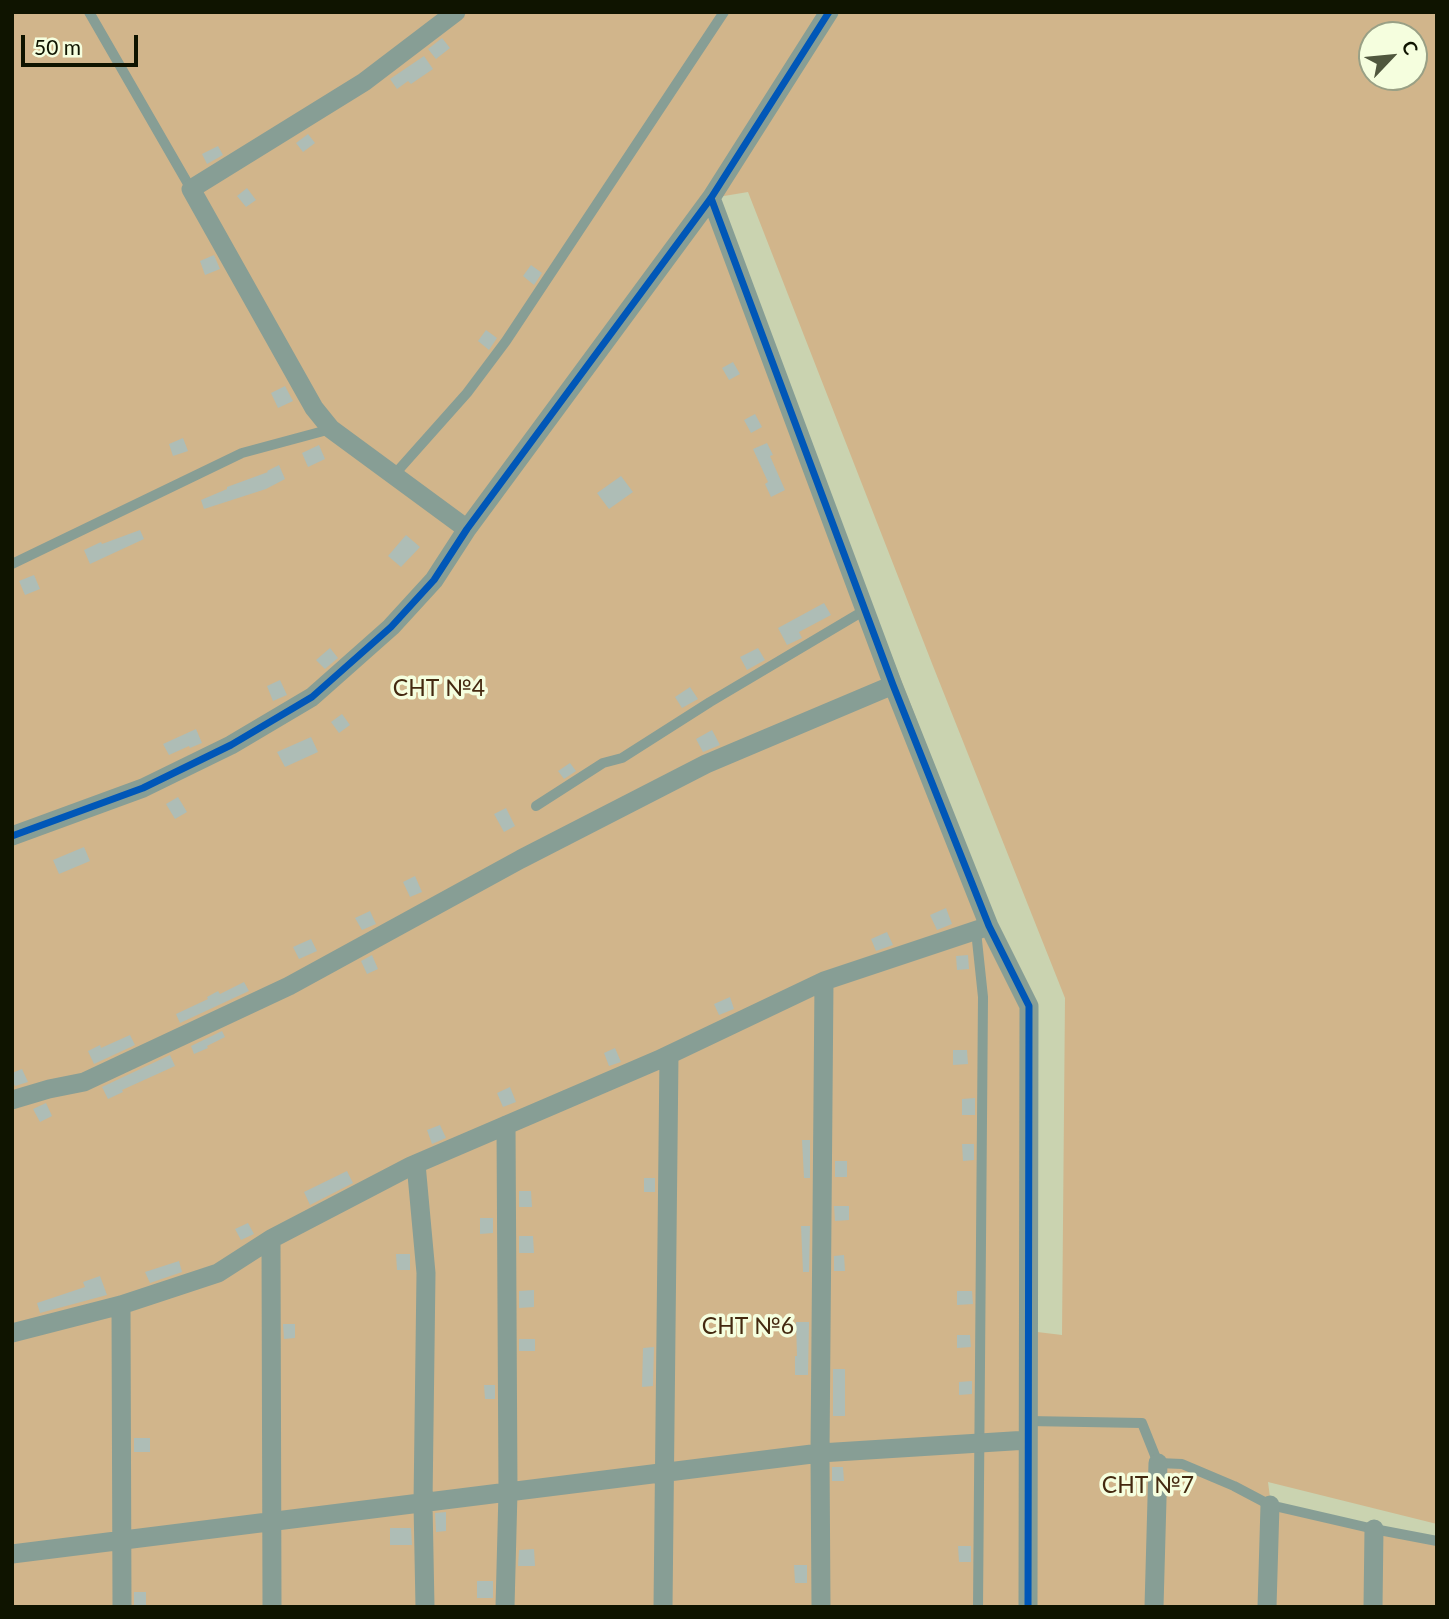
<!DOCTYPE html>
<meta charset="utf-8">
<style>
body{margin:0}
#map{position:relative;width:1449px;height:1619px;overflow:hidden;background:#cad3b0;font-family:Lato,sans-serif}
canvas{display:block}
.frame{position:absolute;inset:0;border:14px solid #0f1400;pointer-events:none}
.north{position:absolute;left:1358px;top:21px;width:70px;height:70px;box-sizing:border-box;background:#f5fede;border:2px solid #99a085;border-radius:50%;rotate:64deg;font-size:19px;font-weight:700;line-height:28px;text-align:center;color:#0f1400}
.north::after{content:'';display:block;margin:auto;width:24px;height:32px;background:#50573e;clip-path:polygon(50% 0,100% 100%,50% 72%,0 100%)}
.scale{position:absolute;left:21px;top:35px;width:117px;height:32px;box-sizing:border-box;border:4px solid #0f1400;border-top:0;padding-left:9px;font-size:21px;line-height:24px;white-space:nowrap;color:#0f1400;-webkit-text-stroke:5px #f5fede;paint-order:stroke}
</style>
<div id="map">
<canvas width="1449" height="1619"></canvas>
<div class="frame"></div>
<div class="north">С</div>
<div class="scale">50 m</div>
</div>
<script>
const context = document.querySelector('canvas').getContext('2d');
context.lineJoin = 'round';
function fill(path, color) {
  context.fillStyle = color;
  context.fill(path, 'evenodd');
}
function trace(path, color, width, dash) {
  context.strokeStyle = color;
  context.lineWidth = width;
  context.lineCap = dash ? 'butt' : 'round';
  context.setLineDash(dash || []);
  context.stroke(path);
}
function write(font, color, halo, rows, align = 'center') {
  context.font = font + ' Lato,sans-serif';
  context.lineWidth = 7;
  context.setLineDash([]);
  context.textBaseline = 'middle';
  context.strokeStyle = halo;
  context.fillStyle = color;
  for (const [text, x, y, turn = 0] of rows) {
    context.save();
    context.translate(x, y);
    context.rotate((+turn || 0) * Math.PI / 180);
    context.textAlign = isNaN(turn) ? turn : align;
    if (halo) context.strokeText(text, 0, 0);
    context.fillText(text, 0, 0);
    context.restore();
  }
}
const green = new Path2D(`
 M12,12H1437V1524L1268,1482L1271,1505L1437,1541V1607H12ZM1372,35H1414V77H1372ZM748,192L933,666L1065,998L1062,1335L1029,1331V1006L712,198Z`);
const building = new Path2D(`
 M442,38L450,48L436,59L428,49Z
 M424,56L433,69L411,84L408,81L397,89L390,79Z
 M308,134L315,143L303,152L296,143Z
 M218,146L223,155L207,164L202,154Z
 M247,188L256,200L246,207L237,196Z
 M214,255L220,269L205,275L200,261Z
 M531,265L542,273L534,285L523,276Z
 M486,330L497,338L489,350L478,341Z
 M733,362L740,374L729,380L722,368Z
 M285,386L293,401L278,408L271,393Z
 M755,414L762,427L751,433L744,420Z
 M183,438L188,451L173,456L169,444Z
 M767,443L773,455L770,456L785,490L771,497L765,484L768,482L753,449Z
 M319,445L325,459L308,467L302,453Z
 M279,465L285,479L266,489L204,509L201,500L227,489V487L268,472L267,471Z
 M621,476L633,492L609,509L597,493Z
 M140,530L144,539L90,564L84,550L101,542L102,544Z
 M406,535L420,547L401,567L388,556Z
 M34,575L40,589L25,595L19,581Z
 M824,603L831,615L799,632L802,638L787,645L778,628Z
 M330,648L338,658L325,669L316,660Z
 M758,648L765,660L747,670L740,657Z
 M280,680L287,695L273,701L267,686Z
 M690,687L698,699L682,708L675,697Z
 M342,714L350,725L339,733L331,722Z
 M196,729L202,743L190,748L189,746L169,755L163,744Z
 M712,730L720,745L703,752L696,739Z
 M311,737L318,752L285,767L277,752Z
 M570,763L576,771L564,779L558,771Z
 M178,797L187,812L175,819L166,804Z
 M506,808L515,826L504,832L494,814Z
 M84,847L90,861L59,874L53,860Z
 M415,876L422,892L410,897L403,882Z
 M946,908L952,924L937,930L930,915Z
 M370,911L376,924L362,930L355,918Z
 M887,932L893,945L876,951L871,939Z
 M311,939L317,951L299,959L293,947Z
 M372,955L378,969L367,974L361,961Z
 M968,955L969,969L957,970L956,956Z
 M244,982L249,991L180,1023L176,1014L208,999L207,997L218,991L220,994Z
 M730,997L734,1009L719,1015L714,1004Z
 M222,1031L225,1037L207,1046L208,1048L194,1054L191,1046Z
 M130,1035L135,1045L94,1064L88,1051L100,1045L101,1048Z
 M615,1048L621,1062L609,1066L604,1053Z
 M953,1050H967L968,1064L953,1065Z
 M170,1055L175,1066L122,1090L123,1092L108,1099L102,1087Z
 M22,1069L28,1082L15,1086L12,1080V1073Z
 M510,1087L516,1102L503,1107L497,1093Z
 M975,1098V1115H962V1099Z
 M46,1103L52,1116L40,1122L33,1109Z
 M440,1125L446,1138L432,1144L427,1130Z
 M802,1140H810V1178H804Z
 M962,1144H974V1160L963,1161Z
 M835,1161H847V1177H835Z
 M347,1171L353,1183L310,1205L304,1192Z
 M644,1178H655V1192H644Z
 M519,1191H531L532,1207H519Z
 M834,1206H849V1220L835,1221Z
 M480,1218H493V1233L480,1234Z
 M248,1223L254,1234L241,1240L235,1229Z
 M801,1226H810L809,1272H803Z
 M519,1236H533L534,1253H519Z
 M396,1254H410V1270H397Z
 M844,1255L845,1271H834V1256Z
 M179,1261L182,1272L150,1283L145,1272Z
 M100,1276L107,1295L40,1313L37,1303L85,1287L83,1282Z
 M534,1290V1307L519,1308V1291Z
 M957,1291H972L973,1304L957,1305Z
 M796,1322H809L808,1375H795V1356H797Z
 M283,1324H295V1338L284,1339Z
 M957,1335H970L971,1347L957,1348Z
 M519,1339H535V1351H519Z
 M654,1347L653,1386L642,1387L643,1348Z
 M833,1369H845V1416H833Z
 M972,1381V1394L959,1395V1382Z
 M484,1385H495V1399H485Z
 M134,1438H150V1452H134Z
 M832,1467H843L844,1481H832Z
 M446,1512V1531L436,1532L435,1513Z
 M390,1528H411L412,1545H390Z
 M958,1546H971V1562H959Z
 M534,1549L535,1566H518L519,1550Z
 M794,1565H807V1583H795Z
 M477,1581H493V1598H477Z
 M134,1592H146V1606L134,1607Z`);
const lane = new Path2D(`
 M89,12L191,189
 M394,475L467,393L506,341L724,12
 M12,564L242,453L331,429
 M536,806L603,763L622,758L710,702L865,610
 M976,931L983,997L978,1607
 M1028,1421L1142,1423L1158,1463L1182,1464L1234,1486L1270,1505L1374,1529L1437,1541`);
const street = new Path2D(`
 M456,12L364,82L191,189L314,408L331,429L467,529
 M711,198L893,685L989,926L1029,1006L1028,1607
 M12,836L143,788L231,745L312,697L391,627L434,580L467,529L711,198L829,12
 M12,1100L49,1089L84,1082L289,986L521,859L706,764L893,685
 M416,1164L426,1273L423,1503L425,1607
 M271,1239L272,1607
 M121,1305L122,1607
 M12,1333L121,1305L218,1273L271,1239L411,1166L658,1060L824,981L989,926
 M12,1554L820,1453L1028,1440
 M505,1607L508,1492L506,1125
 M663,1607L669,1055
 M821,1607L820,1453L824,981
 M1154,1607L1158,1463
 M1267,1607L1270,1505
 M1373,1607L1374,1529`);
const cycleway = new Path2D(`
 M711,198L893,685L989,926L1029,1006L1028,1607
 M12,836L143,788L231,745L312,697L391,627L434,580L467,529L711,198L829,12`);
const parkNames = [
 ["СНТ №4",439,689],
 ["СНТ №6",748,1327],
 ["СНТ №7",1148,1486]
];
fill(green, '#d1b58b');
fill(building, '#aebdb6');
trace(lane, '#879e95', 10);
trace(street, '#879e95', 19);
trace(cycleway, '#0057b8', 7);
write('23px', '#442910', '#f5fede', parkNames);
</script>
